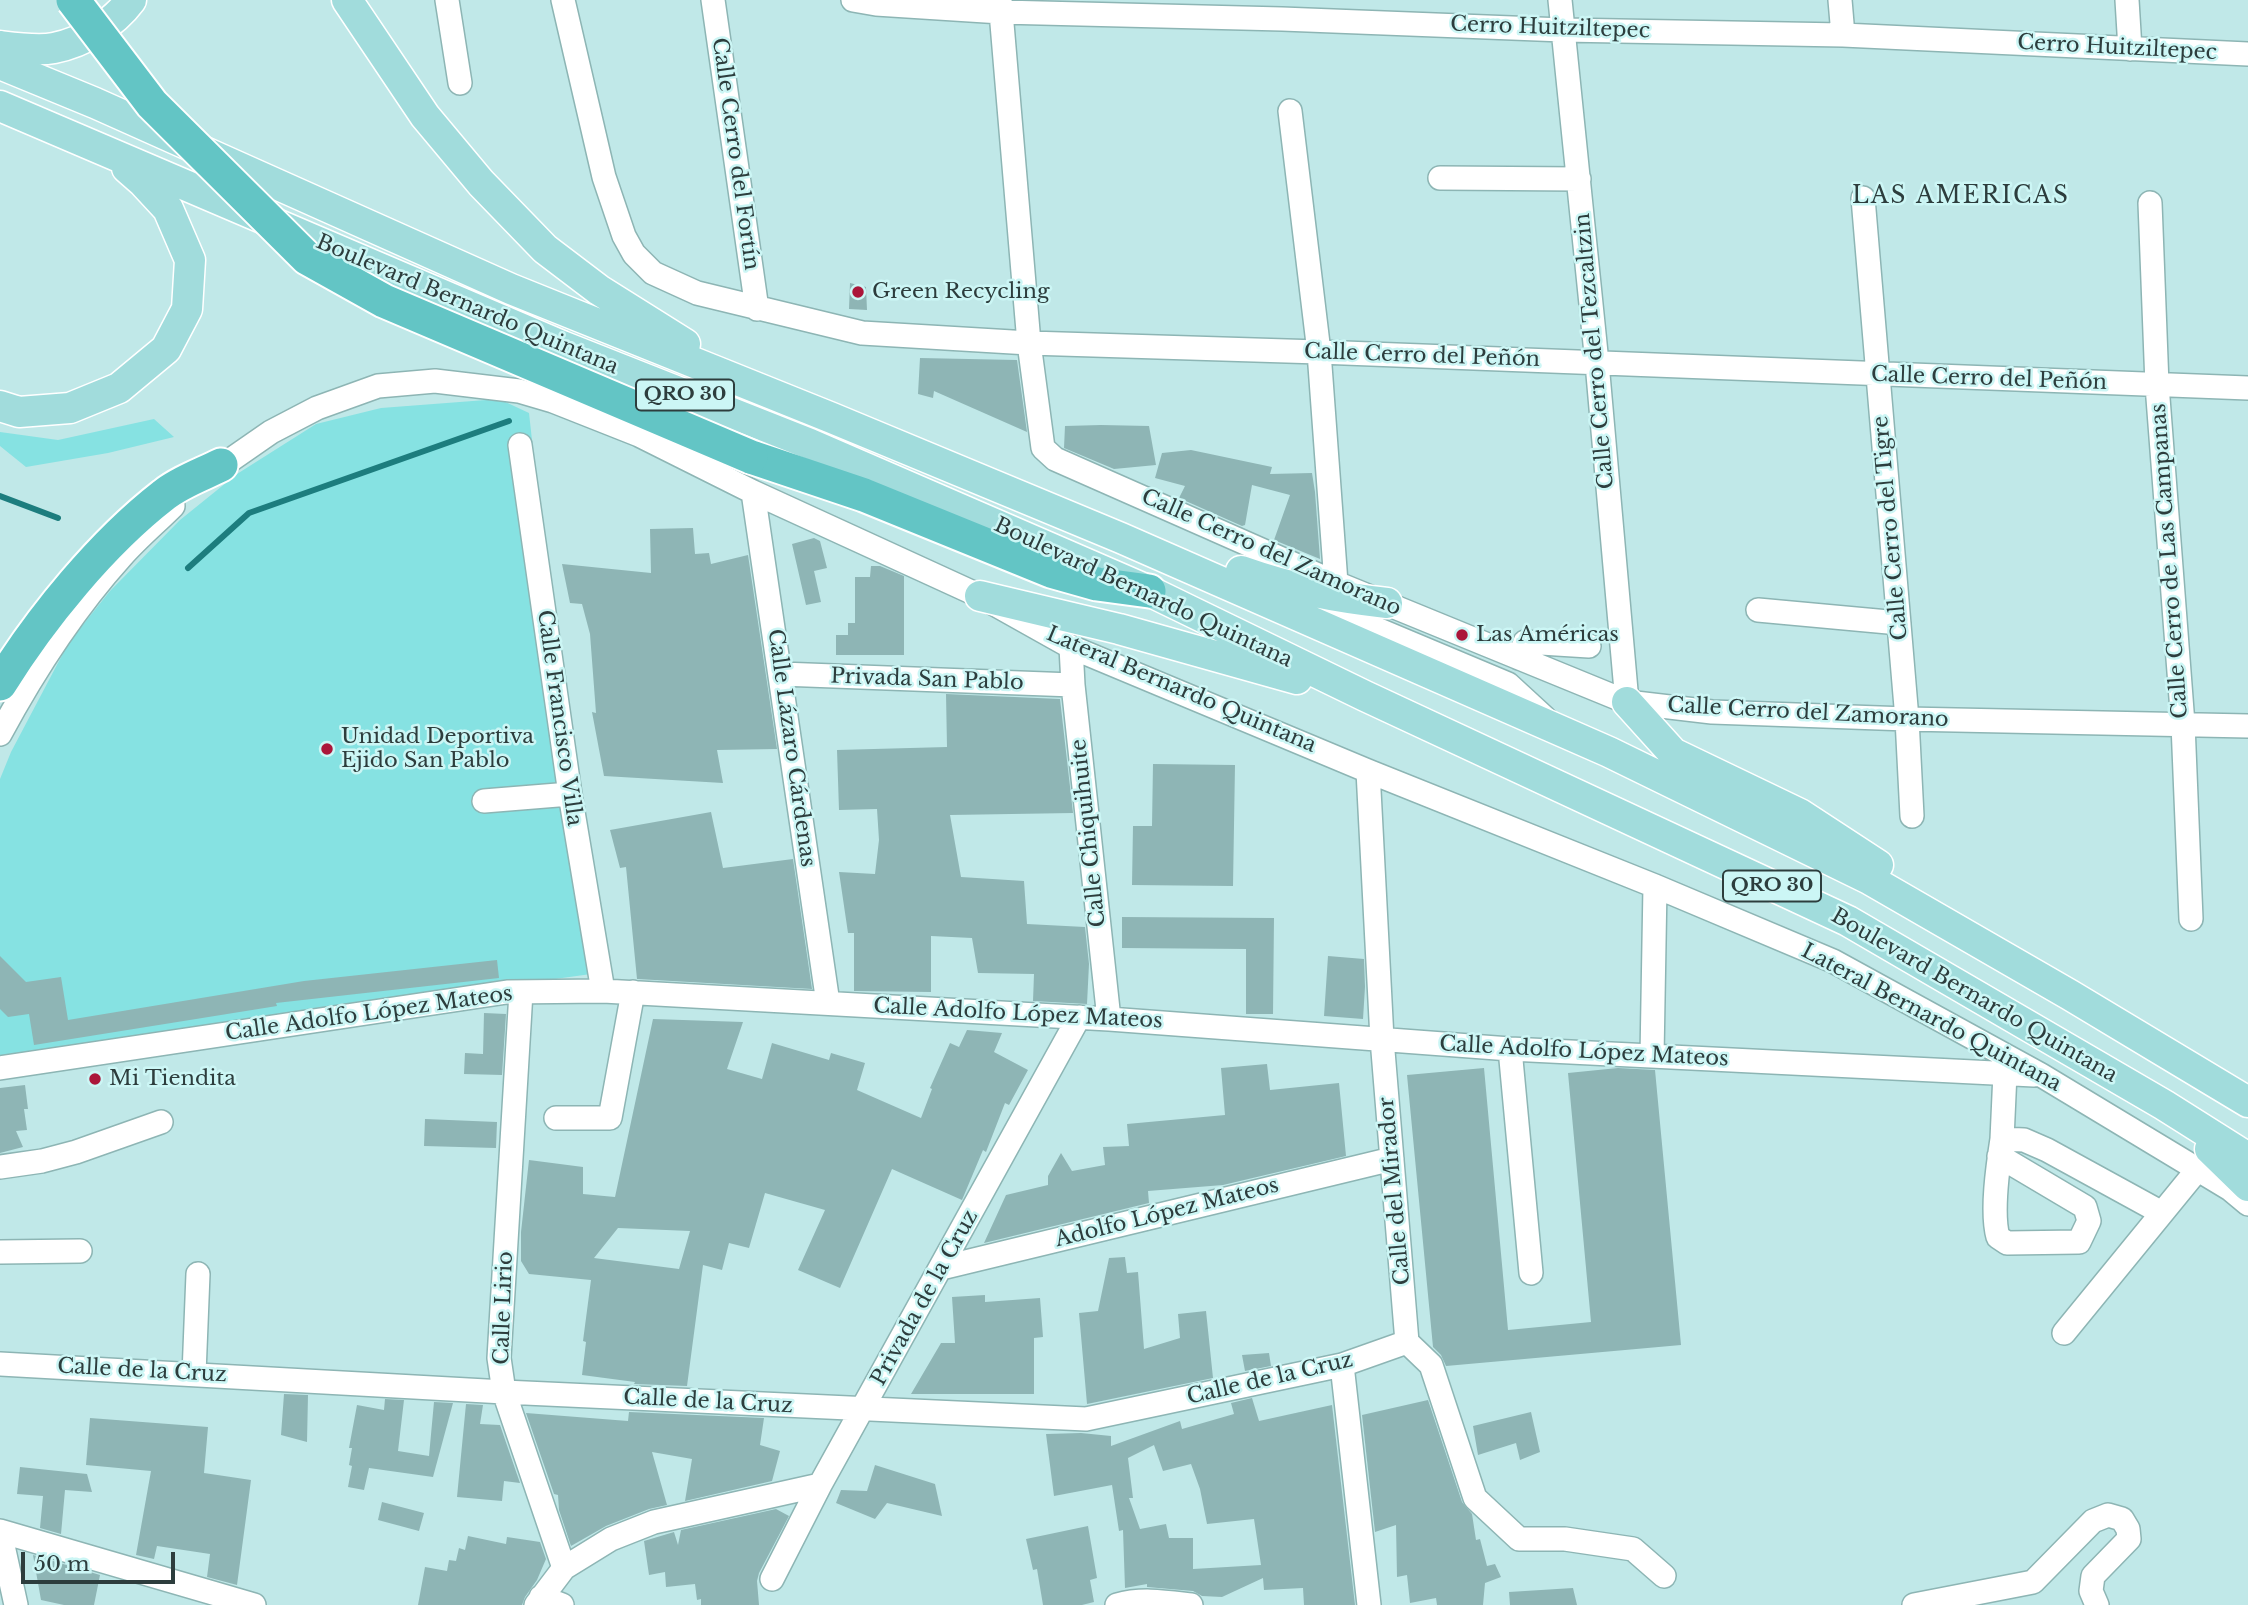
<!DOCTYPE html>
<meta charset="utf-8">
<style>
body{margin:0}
#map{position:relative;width:2248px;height:1605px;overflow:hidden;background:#c0e8e8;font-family:"Libre Baskerville",serif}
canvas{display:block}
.scale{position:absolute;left:21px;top:1552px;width:154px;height:32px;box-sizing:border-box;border:4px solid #2d3d3d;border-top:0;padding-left:9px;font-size:21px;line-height:24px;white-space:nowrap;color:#2d3d3d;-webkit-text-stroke:5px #ccf6f5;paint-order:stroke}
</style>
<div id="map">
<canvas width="2248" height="1605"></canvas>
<div class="scale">50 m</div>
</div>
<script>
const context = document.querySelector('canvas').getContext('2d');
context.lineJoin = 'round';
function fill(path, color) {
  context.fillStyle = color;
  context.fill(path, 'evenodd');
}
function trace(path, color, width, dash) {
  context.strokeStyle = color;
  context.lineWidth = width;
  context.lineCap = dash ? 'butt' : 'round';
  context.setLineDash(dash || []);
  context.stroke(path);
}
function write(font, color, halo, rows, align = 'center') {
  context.font = font + ' "Libre Baskerville",serif';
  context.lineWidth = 5;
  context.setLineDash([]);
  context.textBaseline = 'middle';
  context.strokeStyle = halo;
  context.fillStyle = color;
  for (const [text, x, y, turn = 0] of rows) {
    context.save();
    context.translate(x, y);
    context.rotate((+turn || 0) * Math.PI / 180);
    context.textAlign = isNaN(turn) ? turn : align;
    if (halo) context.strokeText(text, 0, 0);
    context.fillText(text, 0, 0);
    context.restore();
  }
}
const green = new Path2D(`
 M499,399L529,413L591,974L0,1056V779L11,752L69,642L110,591L180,520L237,474L316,424L381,408Z
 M154,419L174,437L108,453L26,467L0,446V432L58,440Z`);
const stream = new Path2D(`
 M0,496L58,518
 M188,568L249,513L509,421`);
const building = new Path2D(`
 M850,283L866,287L867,310L849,309Z
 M920,358L1017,360L1027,432L934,391L933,398L918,394Z
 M1101,425L1149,426L1156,465L1114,469L1064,448L1065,426Z
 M1191,450L1272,467L1270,474L1312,473L1315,492L1320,559L1274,540L1290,495L1252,485L1245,525L1242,526L1179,498L1185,486L1155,478L1162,453Z
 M693,528L695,554L709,553L711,564L748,555L777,749L717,750L723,783L604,776L592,712L596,713L590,634L582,604L570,603L562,564L651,573L650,529Z
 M814,538L820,541L827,568L814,571L821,602L806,605L792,544Z
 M871,566H880L904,576V655H836V635H848V623H855V577H870Z
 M946,694L1060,699L1073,813L950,815L961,877L1024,881L1027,924L1085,927L1089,964L1087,1004L1033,1001L1034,974L978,973L972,938L931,936V992L854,991V933H848L839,872L875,874L879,840L877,809L839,810L837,750L947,747Z
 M1153,764L1235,765L1233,886L1132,885L1133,826H1152Z
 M711,812L723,868L793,859L812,989L637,979L626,867L620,868L610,830Z
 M1122,917L1274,918L1273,1014H1246V949L1122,948Z
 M0,956L26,982L61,977L68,1020L304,981L497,960L499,978L276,1003L277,1006L34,1045L29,1014L8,1017L0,1009Z
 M1328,956L1364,959L1365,987L1363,1019L1324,1016Z
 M484,1013L506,1014L502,1075L464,1074L465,1053L483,1054Z
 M653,1019L743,1022L727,1069L762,1079L772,1043L829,1060L831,1053L865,1063L857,1090L921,1118L932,1089L930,1088L950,1043L959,1047L967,1030L1002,1033L994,1052L1028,1070L1009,1105L1005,1103L986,1152L983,1150L962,1200L892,1169L840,1288L798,1270L825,1210L765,1193L749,1248L729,1243L722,1270L703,1265L687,1386L634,1384L635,1382L582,1375L586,1342L583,1341L591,1280L529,1274L521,1261V1232L529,1160L583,1167V1194L615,1197ZM618,1228L690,1231L679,1269L594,1258Z
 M1267,1064L1270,1090L1339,1083L1346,1156L1223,1185L1148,1191L1149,1203L984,1243L1006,1195L1048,1185V1176L1061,1153L1072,1171L1105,1165L1103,1147L1129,1146L1127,1124L1225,1115L1221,1068Z
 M1484,1068L1508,1330L1591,1322L1568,1073L1618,1068L1655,1070L1681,1345L1446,1366L1441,1355L1433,1347L1407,1075Z
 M25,1085L28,1109H24L27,1130L16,1131L23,1147L0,1153V1088Z
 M425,1119L497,1122L496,1148L424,1146Z
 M1125,1257L1127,1273L1138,1272L1144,1349L1180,1338L1178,1314L1206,1311L1213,1378L1087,1404L1079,1313L1098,1311L1109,1258Z
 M985,1295V1302L1040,1298L1043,1337L1034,1338V1394H911L941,1343H955L952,1297Z
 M1269,1353L1271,1366L1245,1371L1242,1355Z
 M284,1394L308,1395L307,1442L281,1435Z
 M1252,1398L1259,1421L1332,1405L1355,1605H1304L1303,1588L1264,1590L1263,1578L1222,1597L1202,1596L1193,1591L1147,1587V1584L1125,1588L1123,1530L1119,1531L1112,1485L1054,1496L1046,1434L1081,1433L1111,1436V1446L1180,1421L1182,1429L1234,1414L1231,1403ZM1154,1445L1163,1471L1191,1464L1200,1489L1207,1524L1254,1519L1261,1565L1193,1569V1538H1169L1166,1524L1140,1529L1129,1498H1133L1128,1458Z
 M385,1399L404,1400L398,1451L429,1456L434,1402L453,1403L433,1477L369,1468L364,1490L348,1487L352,1466L349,1465L352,1448H349L357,1405L384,1410Z
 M1428,1400L1462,1502L1472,1514L1476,1540L1480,1539L1487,1566L1495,1564L1501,1577L1485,1583L1483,1605H1437L1436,1598L1410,1603L1407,1575L1397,1577L1396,1525L1375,1532L1362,1415Z
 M466,1404L483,1405L480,1424L500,1425L520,1483L504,1481L502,1501L457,1497Z
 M629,1412L764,1418L760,1445L780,1451L772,1481L685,1501L692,1459L652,1452L667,1505L649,1509L606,1526L571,1546L559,1510L558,1495L554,1494L526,1413L628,1421Z
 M1531,1412L1540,1452L1520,1460L1516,1443L1478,1455L1473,1426Z
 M90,1418L208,1427L204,1473L251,1480L237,1585L207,1577L210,1554L157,1546L154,1559L136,1555L151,1471L86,1465Z
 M875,1465L935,1484L942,1516L887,1503L875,1519L836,1503L841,1490L867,1491Z
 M20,1467L87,1474L92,1492L65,1490L61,1534L40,1528L43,1496L17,1494Z
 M382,1502L424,1513L419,1531L378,1520Z
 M776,1509L789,1516L759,1573L757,1581L759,1605H701V1599L697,1600L695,1584L666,1587L665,1572L649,1575L644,1541L674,1532L678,1545L681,1530Z
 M1088,1526L1097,1578L1090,1580L1094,1602L1082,1605H1043L1037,1569L1033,1570L1026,1539Z
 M468,1536L506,1544L507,1537L540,1542L546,1559L537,1580L525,1597L522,1605H418L425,1567L447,1571L449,1560L456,1561L459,1548L465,1550Z
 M33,1555L100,1575L94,1605H64L41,1600Z
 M1573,1588L1577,1605H1510L1509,1592Z`);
const minor = new Path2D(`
 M447,0L460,83
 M563,0L604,177L624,236L634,254L653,273L697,293L862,333L1029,343L1319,352L2248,388
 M713,0L757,309
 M853,0L876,4L1001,12L1282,19L1563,30L1843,35L2248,54
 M1000,0L1029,343L1043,448L1055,459L1336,583L1627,702L1712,712L1907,719L2248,726
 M1560,0L1597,363L1627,702
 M1840,0L1843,35
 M2127,0L2130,49
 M1290,111L1319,352L1336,583
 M1440,178L1579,179
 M1863,198L1907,719L1912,816
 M2150,203L2157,385L2183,724L2191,919
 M520,445L570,794L603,991
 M209,475L271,432L317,408L378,386L435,381L519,391L553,401L639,435L753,492L980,596L1071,647L1368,771L1655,886L1833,961L2041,1075L2230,1189L2248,1204
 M753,492L828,1003
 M1758,610L1899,623
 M1315,613L1365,624L1508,684L1545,718
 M1071,647L1073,685L1109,1019
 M1519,658L1525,642L1589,646
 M781,674L1073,685
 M0,734C34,671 74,609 122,556C138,538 156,523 173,506
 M1368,771L1382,1039L1407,1342
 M484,801L570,794
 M521,992L499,1358L504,1392L564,1568
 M1510,1049L1531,1273
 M1652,1056L1655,886
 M0,1068L507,992L603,991L1109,1019L1510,1049L2034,1075
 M556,1118H610L633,992
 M2002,1139L2005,1073
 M1999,1156L2085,1207L2089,1221L2079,1242L2007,1243L1998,1237C1991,1212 1998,1165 2002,1139L2024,1140L2047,1150L2162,1213
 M0,1167L42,1161L76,1152L161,1122
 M0,1252L80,1251
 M941,1268L1392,1159
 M2064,1333L2198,1169
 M1407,1342L1431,1365L1475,1498L1519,1539H1565L1633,1549L1664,1576
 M0,1364L504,1392L1086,1419L1342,1365L1407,1342
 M1342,1365L1369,1605
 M194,1374L198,1274
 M0,1531L254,1605
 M0,1532L16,1605
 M772,1579L820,1485L1079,1017
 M541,1597L562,1605
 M536,1605L564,1568L611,1539L654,1522L820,1485
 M1117,1605C1142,1598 1166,1602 1191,1605
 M1914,1605L2033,1582L2093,1521L2108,1515L2122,1519L2128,1529L2129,1539L2093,1576L2091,1591L2097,1605`);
const major = new Path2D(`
 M347,0L425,116L481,183L545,249L599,290L685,344
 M0,46C16,48 38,51 54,48C84,42 113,24 131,0
 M0,64L95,103L511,289L832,418L1121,538L1609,752L1869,879L2070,995L2248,1102
 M0,106L562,346L810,444L1149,591L1365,696L1848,921L2164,1105L2248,1158
 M0,406L19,412L70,408L119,388L166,349L187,309L190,260L168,209L143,182L127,168
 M1241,571C1292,589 1334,597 1387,603
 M980,596L1119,629L1297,679
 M1627,702L1673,753L1800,814L1878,865
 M2210,1149L2248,1186`);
const highway = new Path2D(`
 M751,457L864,495L1051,571L1097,584L1149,591
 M0,684C41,618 102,543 164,495C180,482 203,474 221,465`);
const highwayBridge = new Path2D(`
 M73,0L152,104L307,258L384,301L751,457`);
const markers = [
 [858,292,7,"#ab163a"],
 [1462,635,7,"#ab163a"],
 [327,749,7,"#ab163a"],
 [95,1079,7,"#ab163a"]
];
const shields = [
 [685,395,98],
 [1772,886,98]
];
const shieldNames = [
 ["QRO 30",685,395],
 ["QRO 30",1772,886]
];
const streetNames = [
 ["Cerro Huitziltepec",1550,28,2],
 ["Cerro Huitziltepec",2117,48,3],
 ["Calle Cerro del Fortín",735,154,82],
 ["Boulevard Bernardo Quintana",467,305,23],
 ["Calle Cerro del Tezcaltzin",1595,351,-95],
 ["Calle Cerro del Peñón",1422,356,2],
 ["Calle Cerro del Peñón",1989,379,2],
 ["Calle Cerro del Tigre",1891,528,-95],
 ["Calle Cerro del Zamorano",1271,553,24],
 ["Calle Cerro de Las Campanas",2170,561,-94],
 ["Boulevard Bernardo Quintana",1143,593,25],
 ["Privada San Pablo",927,680,2],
 ["Lateral Bernardo Quintana",1181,690,23],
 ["Calle Cerro del Zamorano",1808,713,3],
 ["Calle Francisco Villa",559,718,82],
 ["Calle Lázaro Cárdenas",791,748,82],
 ["Calle Chiquihuite",1089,833,-96],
 ["Boulevard Bernardo Quintana",1974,996,30],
 ["Calle Adolfo López Mateos",369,1014,-8],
 ["Calle Adolfo López Mateos",1018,1014,3],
 ["Lateral Bernardo Quintana",1931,1018,28],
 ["Calle Adolfo López Mateos",1584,1052,3],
 ["Calle del Mirador",1395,1191,-95],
 ["Adolfo López Mateos",1167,1213,-14],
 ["Privada de la Cruz",925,1298,-61],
 ["Calle Lirio",504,1308,-88],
 ["Calle de la Cruz",142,1371,3],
 ["Calle de la Cruz",1270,1379,-13],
 ["Calle de la Cruz",708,1402,3]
];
const poiNames = [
 ["Green Recycling",872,292],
 ["Las Américas",1476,635],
 ["Unidad Deportiva",341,737],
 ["Ejido San Pablo",341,761],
 ["Mi Tiendita",109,1079]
];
const neighbourhoodNames = [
 ["LAS AMERICAS",1961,197]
];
fill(green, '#86e2e2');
trace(stream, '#1d7d7e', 6);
fill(building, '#8eb5b5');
trace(minor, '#8db5b4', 26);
trace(major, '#fff', 33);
trace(highway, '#fff', 37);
trace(minor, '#fff', 23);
trace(major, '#a1dcdc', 30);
trace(highway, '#63c5c5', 33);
trace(highwayBridge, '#fff', 37, []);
trace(highwayBridge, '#63c5c5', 33);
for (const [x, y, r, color] of markers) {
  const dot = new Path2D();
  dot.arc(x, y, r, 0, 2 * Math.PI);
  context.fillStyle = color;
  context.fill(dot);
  trace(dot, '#ccf6f5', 2.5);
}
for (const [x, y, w] of shields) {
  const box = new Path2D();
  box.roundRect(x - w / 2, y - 15.5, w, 31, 5);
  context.fillStyle = '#ccf6f5';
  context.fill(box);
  trace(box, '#2d3d3d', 2);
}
write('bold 19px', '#2d3d3d', null, shieldNames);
write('21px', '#2d3d3d', '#ccf6f5', streetNames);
write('21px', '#2d3d3d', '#ccf6f5', poiNames, 'left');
context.letterSpacing = '2px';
write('23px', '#2d3d3d', '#ccf6f5', neighbourhoodNames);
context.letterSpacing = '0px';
</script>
